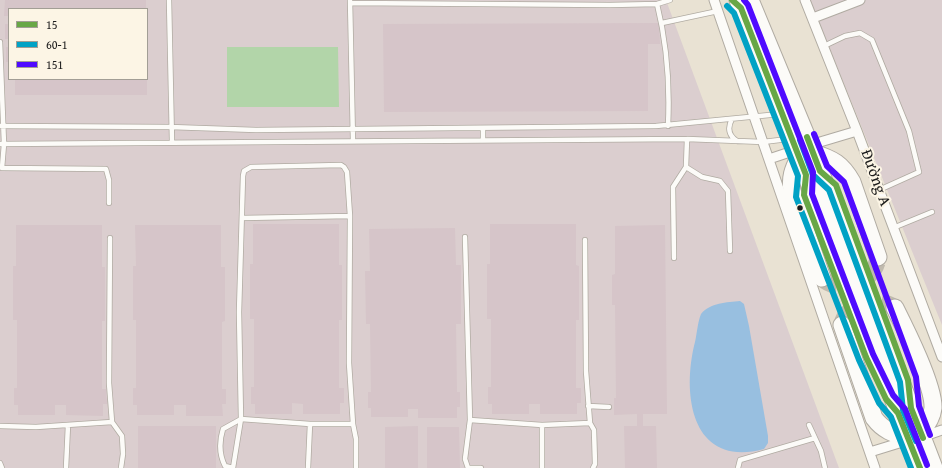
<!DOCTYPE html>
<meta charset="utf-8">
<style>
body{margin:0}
#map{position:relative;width:942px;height:468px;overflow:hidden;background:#e9e2d3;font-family:"Gentium Book Plus",serif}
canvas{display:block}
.legend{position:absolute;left:8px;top:8px;width:140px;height:72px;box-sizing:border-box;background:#fcf5e5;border:1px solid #a29e95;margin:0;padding:5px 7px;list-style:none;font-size:12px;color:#1c1c1c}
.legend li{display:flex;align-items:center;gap:8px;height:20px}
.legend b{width:20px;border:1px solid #a29e95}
</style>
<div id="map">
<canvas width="942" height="468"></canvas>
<ul class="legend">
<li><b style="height:5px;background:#68a746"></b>15</li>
<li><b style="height:5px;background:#01a2c5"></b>60-1</li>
<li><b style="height:5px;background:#4f0aff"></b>151</li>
</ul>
</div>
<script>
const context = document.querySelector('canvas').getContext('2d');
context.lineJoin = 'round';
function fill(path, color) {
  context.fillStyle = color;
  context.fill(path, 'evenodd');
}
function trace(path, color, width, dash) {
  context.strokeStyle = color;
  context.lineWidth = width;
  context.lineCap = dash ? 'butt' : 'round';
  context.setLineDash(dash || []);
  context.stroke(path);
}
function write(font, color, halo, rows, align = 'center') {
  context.font = font + ' "Gentium Book Plus",serif';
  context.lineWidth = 4;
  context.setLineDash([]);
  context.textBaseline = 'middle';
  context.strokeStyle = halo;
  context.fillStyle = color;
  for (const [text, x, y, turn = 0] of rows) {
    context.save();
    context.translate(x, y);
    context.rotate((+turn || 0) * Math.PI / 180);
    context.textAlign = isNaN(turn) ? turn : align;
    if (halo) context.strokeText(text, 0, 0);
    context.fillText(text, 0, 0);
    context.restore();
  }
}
const industrial = new Path2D(`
 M0,0H666L839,468H0ZM9,9H147V79H9Z
 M810,0H942V325Z`);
const green = new Path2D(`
 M227,47H338L339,107H227Z`);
const water = new Path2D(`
 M740,301L744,304L749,326L768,436V443L764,449C693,468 682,398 694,346C697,336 697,324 701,314C710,303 727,302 740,301Z`);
const building = new Path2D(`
 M5,0H146V9H9V16H4Z
 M659,23L660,44H648V111L384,112L383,24Z
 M5,24H9V39H5Z
 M6,47H9V62H6Z
 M15,79H147V95H15Z
 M253,224H339V265H342V320H339V388H344V403H340V414H303V404L292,403V414H255V404H251V387H254V319H250V264H253Z
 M490,224H576V265L579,266V320H576V388H581V403H577V414H540V404H529V414H492V404H488V387H491V319H487V264H490Z
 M16,225H102V267H105V321H102V389H106L107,404H103V416L66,415V405H55V415H18V405H14V388H17V320H13V266H16Z
 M135,225H221V267H225V321L222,322V389H226V404H222L223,416H186V405H174V415H137V405H133V388H136V320H133V266H136Z
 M665,225L667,414H643V426H656L657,468H625L624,426H637V414L614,415V398H616L615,305H612V275L615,274V226Z
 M455,228L456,265H461V324H456L457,392H460V407H457V418H418V409H408V417H371V408H368V392H371L370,324H366L365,271H370L369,229Z
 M138,426H216V468H138Z
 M418,426V468H385V427Z
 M427,427H459L460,468H427Z`);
const highwayTunnel = new Path2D(`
 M822,278C839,296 876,282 878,257
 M842,325C845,304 879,295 895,308`);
const lane = new Path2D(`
 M169,0L172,142
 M350,0L353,141
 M350,3L610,5L657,4L670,0
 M657,4C667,44 670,84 668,126
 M662,23L718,11
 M0,42L4,144L2,168L106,169L109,180V203
 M824,46L845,36L860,33L872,40L909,131L919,172L879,190
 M732,119C727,128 729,136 737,141
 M0,126L170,127L256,130L656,126L780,114
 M483,140V128
 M0,144L687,139L763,142L788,139
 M686,167L702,177L720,181L728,191L730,251
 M242,218L350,216
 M893,228L932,212
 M465,237L470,420L465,459L468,468H481
 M110,238L109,383L112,422L122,436L123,454L121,468
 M585,240L586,371L590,423L594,430L595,464L593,468
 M674,258L673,187L686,167L687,139
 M588,406L609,407
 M470,420L542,425L590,423
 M353,424L356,439V468
 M542,425V468
 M809,425L821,451L825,468
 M0,426L36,427L112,422
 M0,463L2,468
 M66,468L68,425
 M308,468L310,424H353L349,363L350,216L347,172L344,167L341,165L251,167L244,171L243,176L239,312L241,419L233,468L225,466C219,454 219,442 223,429L241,419L310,424
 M738,468L740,460L815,438`);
const street = new Path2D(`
 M714,0L875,468
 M805,0L857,131L942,357
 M813,18L860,0
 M810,145L857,131
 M769,159L796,150
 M922,437L942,430
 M870,452L909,440`);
const highway = new Path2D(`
 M738,0L920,468
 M750,0L810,145L934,468
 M813,153C833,159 842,164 852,182L878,257
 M799,158C793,169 790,178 792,191L822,278
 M895,308C906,330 934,386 933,408C932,418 927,425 921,432
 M842,325L874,418C883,430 893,434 908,437`);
const bus1 = new Path2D(`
 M732,0L741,8L806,175L804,195L866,357L886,399L898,413L920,468
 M807,137L820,171L836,185L908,380L911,408L923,438`);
const bus2 = new Path2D(`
 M727,6L734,13L798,176L796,197L859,360L879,403L891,417L911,468
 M800,140L813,175L829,190L900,382L903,410L916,441`);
const bus3 = new Path2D(`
 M744,0L748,5L813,172L812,194L873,354L893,395L905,409L927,465
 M814,134L827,166L844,182L916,377L919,406L930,435`);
const markers = [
 [800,208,3.5,"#1c1c1c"]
];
const streetNames = [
 ["Đường A",875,178,70]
];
fill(industrial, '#dbcecf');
fill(green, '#b2d5a9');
fill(water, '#98bfe0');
fill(building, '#d6c5c9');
trace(highwayTunnel, '#c0baae', 17, [17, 8]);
trace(lane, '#b0aba2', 6);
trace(street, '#b0aba2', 11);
trace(highway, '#b0aba2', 19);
trace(lane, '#fcfbf8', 4.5);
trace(street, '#fcfbf8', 9);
trace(highway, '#fcfbf8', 17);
trace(bus1, '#68a746', 6);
trace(bus2, '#01a2c5', 6);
trace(bus3, '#4f0aff', 6);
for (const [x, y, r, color] of markers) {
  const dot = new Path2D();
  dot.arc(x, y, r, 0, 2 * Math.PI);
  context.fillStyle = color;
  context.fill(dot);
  trace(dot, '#fcf5e5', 1.5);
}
write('16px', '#1c1c1c', '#fcf5e5', streetNames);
</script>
